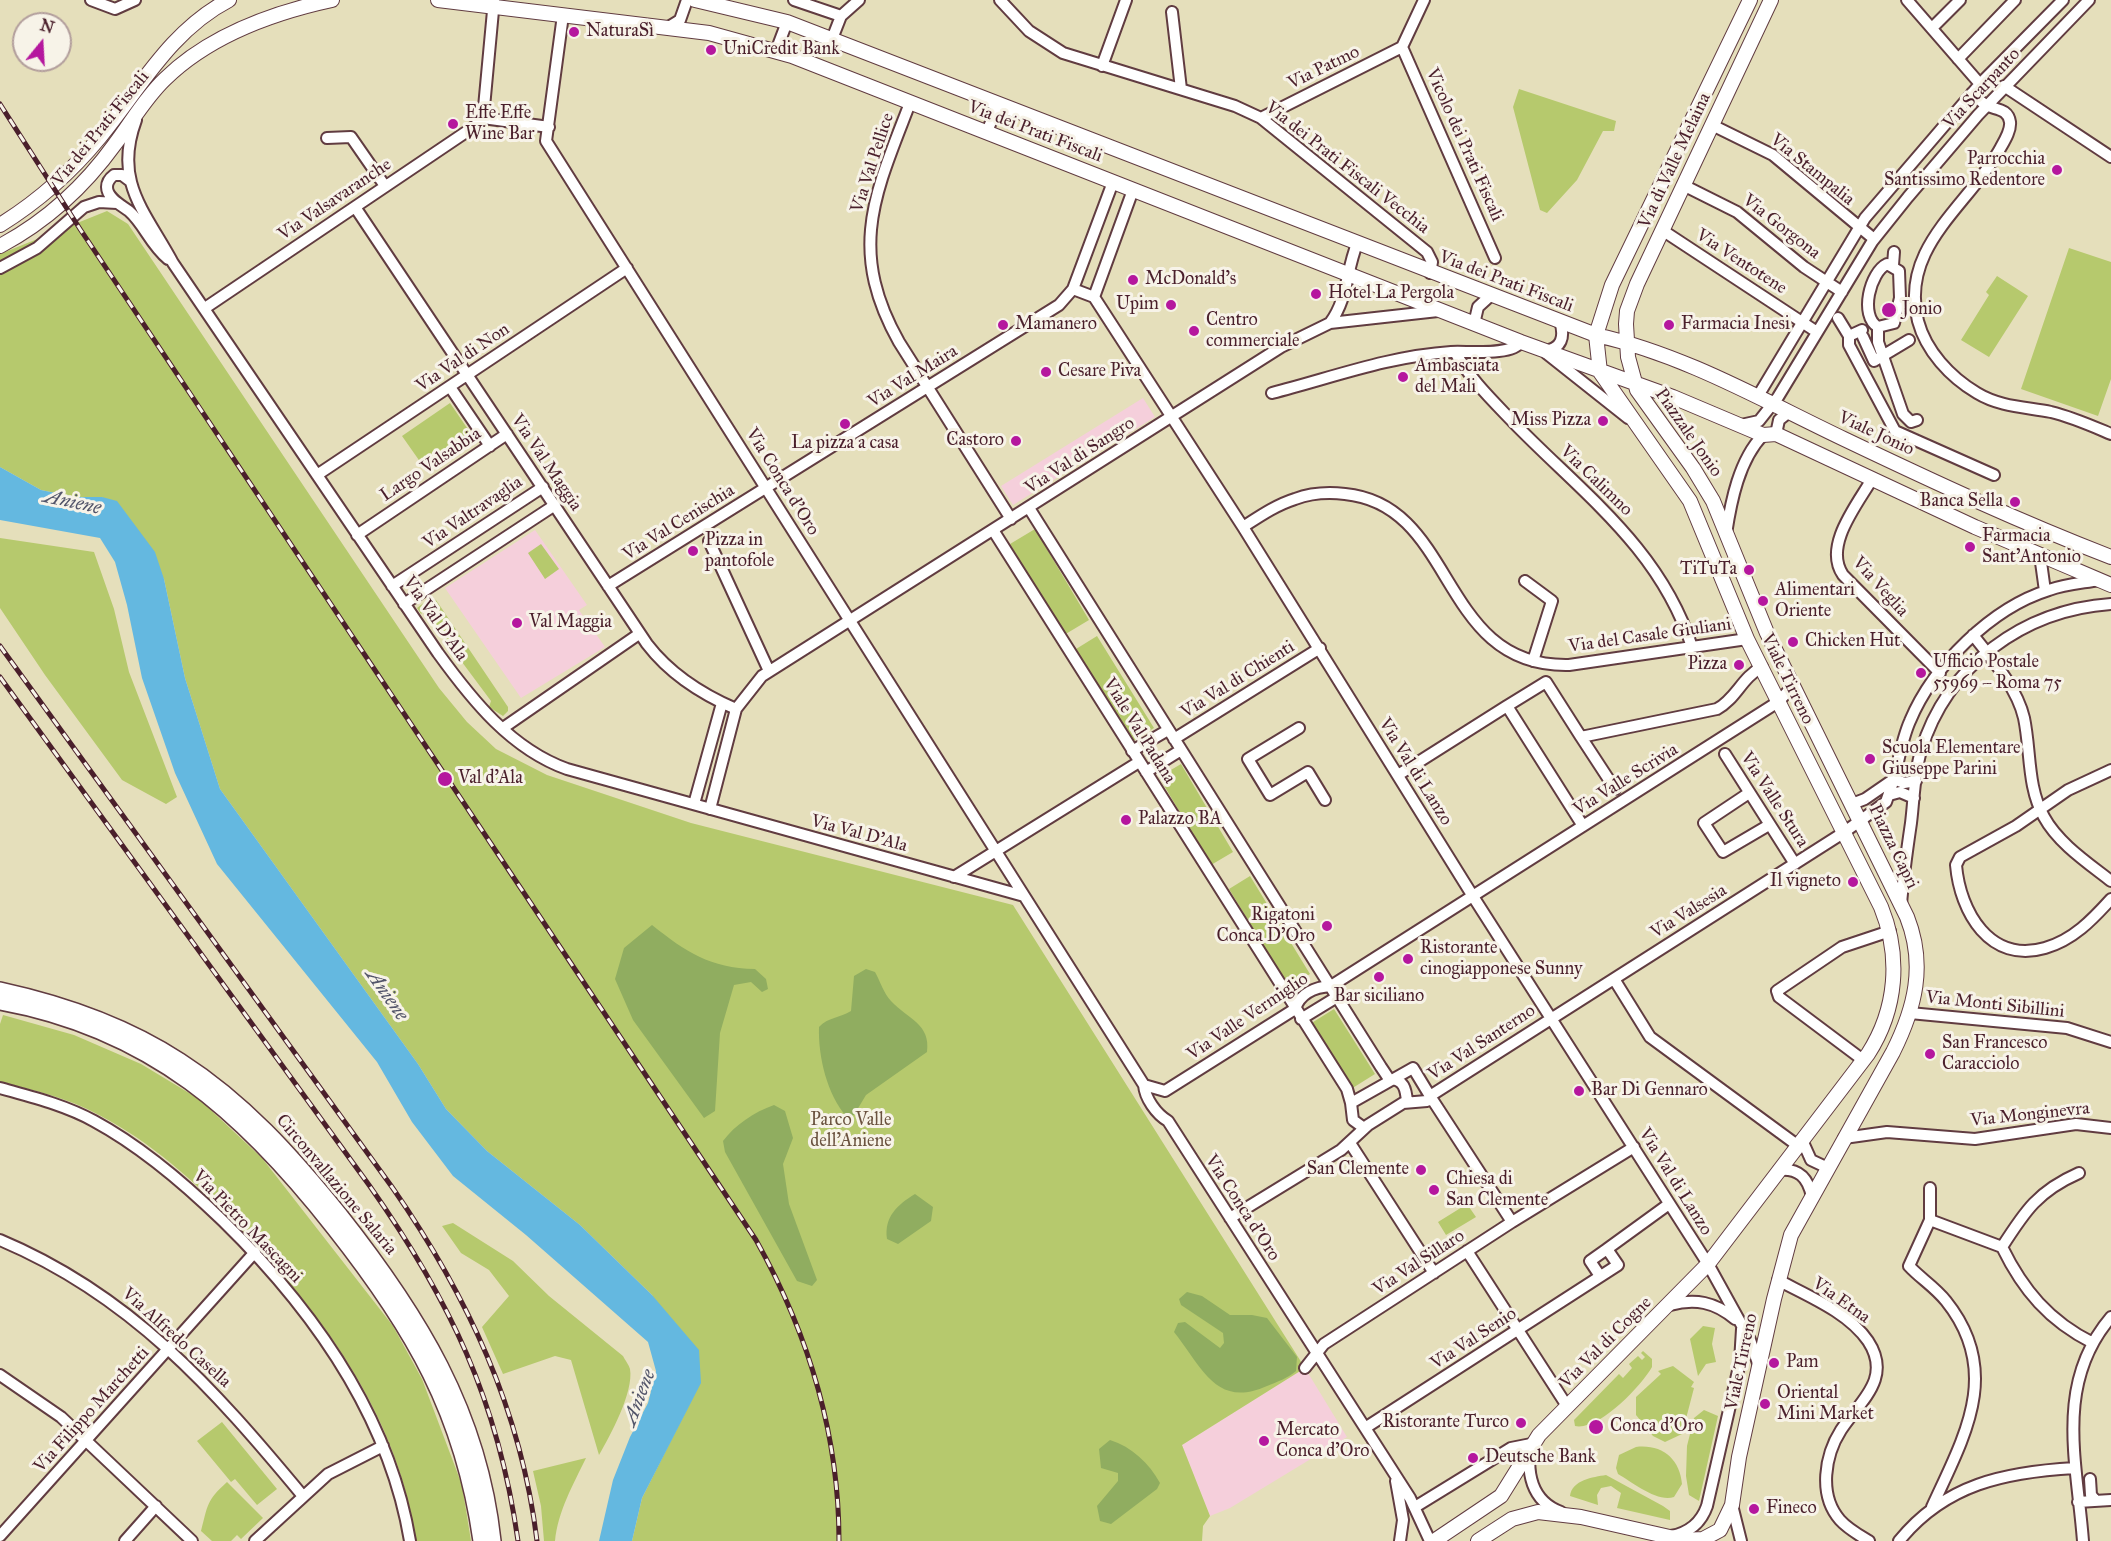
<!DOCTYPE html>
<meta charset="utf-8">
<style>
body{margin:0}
#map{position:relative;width:2111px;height:1541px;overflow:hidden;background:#e5dfbb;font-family:"IM FELL Great Primer",serif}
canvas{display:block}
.north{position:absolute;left:12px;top:12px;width:60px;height:60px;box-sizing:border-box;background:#f7f3e8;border:2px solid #b29e9c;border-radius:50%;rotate:18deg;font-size:16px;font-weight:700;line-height:24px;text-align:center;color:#4a1f2b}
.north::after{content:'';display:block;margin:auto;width:21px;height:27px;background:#b5179e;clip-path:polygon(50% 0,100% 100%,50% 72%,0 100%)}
</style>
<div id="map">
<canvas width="2111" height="1541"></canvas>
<div class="north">N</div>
</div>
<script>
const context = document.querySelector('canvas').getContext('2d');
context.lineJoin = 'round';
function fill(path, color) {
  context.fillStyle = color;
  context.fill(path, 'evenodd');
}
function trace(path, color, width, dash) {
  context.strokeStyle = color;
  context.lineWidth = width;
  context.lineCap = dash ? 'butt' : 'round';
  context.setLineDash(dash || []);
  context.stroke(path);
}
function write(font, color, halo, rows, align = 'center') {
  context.font = font + ' "IM FELL Great Primer",serif';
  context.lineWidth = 6;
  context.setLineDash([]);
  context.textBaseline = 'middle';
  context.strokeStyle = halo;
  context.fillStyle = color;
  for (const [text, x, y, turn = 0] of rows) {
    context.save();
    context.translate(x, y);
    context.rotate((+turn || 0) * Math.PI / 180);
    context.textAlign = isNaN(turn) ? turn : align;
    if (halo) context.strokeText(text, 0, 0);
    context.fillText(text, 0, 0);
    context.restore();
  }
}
const built = new Path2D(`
 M1143,398L1155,417L1013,505L1001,486Z
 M535,530L587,605L579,610L605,647L521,698L445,588Z
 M1305,1368L1347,1437L1230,1508L1210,1516L1182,1445Z`);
const green = new Path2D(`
 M1519,89L1616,121L1614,131H1603L1577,180L1547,213L1540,210L1513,107Z
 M107,211L128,224L439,688L467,722L496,749L547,775L691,823L1013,905L1305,1368L1182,1445L1210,1516L1203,1526L1202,1541H632L642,1498L700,1383L652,1295L580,1225L487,1151L446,1109L418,1064L220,789L185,678L164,579L102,497H75L41,490L0,467V254Z
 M2069,248L2111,262V379L2098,416L2021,389Z
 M1997,276L2028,296L1989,357L1961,340L1989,295L1986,292Z
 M450,403L476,441L428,473L402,436Z
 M1035,529L1089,620L1064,635L1010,544Z
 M0,538L94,552L114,609L129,672L177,797L166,804L122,780L45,675L0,608Z
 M541,544L559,569L545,579L528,553Z
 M430,598L436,600L508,707V711L503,716L489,707L491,701L424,611L421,614L417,608Z
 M1097,636L1154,728L1133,741L1076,649Z
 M1181,764L1233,852L1211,865L1159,777Z
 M1250,876L1310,974L1289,987L1229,889Z
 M1334,1009L1375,1074L1351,1089L1310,1024Z
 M3,1015L74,1035L141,1064L199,1099L262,1158L393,1326L422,1379L462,1485L471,1541H416C398,1415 321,1311 234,1222C194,1181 151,1142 99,1115C68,1098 34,1090 0,1082V1024Z
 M1467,1204L1476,1217L1446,1235L1438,1222Z
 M453,1223L513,1261L549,1296L623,1356C625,1360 629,1365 630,1369C634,1392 610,1436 599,1455L571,1360L555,1356L503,1374L482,1327L509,1296L489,1270L461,1253L442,1226Z
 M1703,1326L1715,1328L1712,1344L1716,1362L1706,1364L1698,1376L1690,1339Z
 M1643,1351L1652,1359V1367C1641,1386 1599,1431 1575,1426L1574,1420L1619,1374L1623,1378L1632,1368L1629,1364L1638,1356L1642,1360L1645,1357L1641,1353Z
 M1673,1366L1694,1382L1691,1387L1694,1388L1682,1434L1665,1442L1653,1436L1636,1415V1397L1661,1374L1658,1371Z
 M1704,1410L1718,1416L1699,1501L1689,1495L1686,1476L1687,1446L1694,1418Z
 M222,1422L277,1489L257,1505L235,1479L231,1482L197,1441Z
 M1636,1447C1662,1444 1680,1459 1682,1484L1674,1497C1658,1503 1632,1482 1618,1474L1616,1468L1619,1455Z
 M586,1458C573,1485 558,1511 555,1541H544L541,1506L533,1471Z
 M1606,1475L1663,1506L1670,1511V1520L1617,1508L1621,1493L1611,1486L1601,1488L1597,1495L1598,1505L1570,1496C1572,1480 1593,1477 1606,1475Z
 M227,1482L263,1518L241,1539L237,1535L231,1541H212L201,1531C208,1505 206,1501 227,1482Z`);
const forest = new Path2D(`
 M652,925C686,952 710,968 755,969L766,979L768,989L762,992L751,982L734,985L720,1033L715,1111L704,1118L633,1020L615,979L624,948Z
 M866,969L875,972C880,981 884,994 891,1001C908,1019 931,1024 927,1052L866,1095L854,1115L847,1117C827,1095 818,1056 819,1027C828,1017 840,1018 851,1011L854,976Z
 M774,1105L785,1111L793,1138L783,1164L789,1204L817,1280L812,1286L797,1281L725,1152L723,1141C735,1125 754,1112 774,1105Z
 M915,1194L933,1207L931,1221L898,1244L887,1239C884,1217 897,1205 915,1194Z
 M1187,1292L1202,1296L1230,1315H1252L1267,1318L1297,1357L1296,1371C1288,1378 1277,1382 1267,1386C1216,1409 1202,1367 1174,1332L1178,1323L1185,1322L1220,1348L1224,1343L1223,1333L1181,1305L1179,1299Z
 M1110,1440C1132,1447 1149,1463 1160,1483L1157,1489L1111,1524L1100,1521L1097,1506L1118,1481V1473L1101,1468L1099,1449Z`);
const water = new Path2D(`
 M0,467L41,490L75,497H102L117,501L155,552L164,579L185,678L220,789L418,1064L446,1109L487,1151L580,1225L652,1295L699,1350L701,1383L642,1498L632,1541H599L613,1480L630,1437L648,1403L656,1371L648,1342L526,1235L453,1176L412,1122L377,1062L217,864L175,773L142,678L127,605L115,562L100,538L0,520Z`);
const minor = new Path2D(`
 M91,0L115,9L135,0
 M494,0L483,118L549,127
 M794,0L841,16
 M1000,0L1029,31L1063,53L1235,106L1261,118L1427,252L1432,262L1430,273
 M1907,0L1980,84
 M1172,12L1181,89
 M563,15L546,141L1144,1085C1145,1098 1156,1114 1168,1121L1410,1498L1430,1541
 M667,28L680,20L687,0
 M1932,28L1960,0
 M832,39L841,16L859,0
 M1402,47L1495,258
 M1402,47L1424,0
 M776,51L787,22
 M1958,59L2015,0
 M1102,66L1126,0
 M2004,86L2111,157
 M1972,93C1976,97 1981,102 1986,105C1995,110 2008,108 2010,122C2011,130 2005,140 2001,147C1970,205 1899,246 1918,321C1926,351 1950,377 1977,393C2000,407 2026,407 2051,412C2072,417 2092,426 2111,434
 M910,103C875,194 847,249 899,342L1011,519
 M1261,118L1402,47
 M136,120C113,182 145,211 173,263L438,653C472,700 511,749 567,769L1024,896
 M1712,125L1773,155L1874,239
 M987,132L998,104
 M327,138L351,137L385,186
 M130,181L122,175H114C110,178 107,181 107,187C107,198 121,205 129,211C144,224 150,244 168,259
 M1683,185L1737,212L1804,267L1842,292
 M355,207L647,644C670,674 701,694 736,709
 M1662,230L1817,332
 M1887,264L1899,271L1900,298L1894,323L1878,327C1859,316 1870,272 1887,264Z
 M1893,265L1894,252
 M0,268L37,248L84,207L99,202L117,203
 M1094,297L1243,527L1474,898L1708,1264L1750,1340L1759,1366
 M1094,297L1073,289L1113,182
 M1094,297L1133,190
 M205,308L475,126L483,118
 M1838,318L1849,336
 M1330,323C1348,299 1346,271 1357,244
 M1474,324L1478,307L1490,296
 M1878,327V342L1903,414L1911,422L1917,420
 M1862,330L1849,336V345L1895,431L1994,475
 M1863,337L1874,361L1909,340
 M1544,351C1562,349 1565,337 1560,321
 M1455,352C1470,379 1492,400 1513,422C1583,494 1660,548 1692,647
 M1546,353L1628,418
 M450,387L490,446
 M1272,393C1331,378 1389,356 1451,352C1468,351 1512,356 1521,342
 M1758,396L1865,218L1980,84L2063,0
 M1741,425L1759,421L1778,397L1872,242L1908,197L1978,115L2089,0
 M1776,434L1779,420L1789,412
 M317,475L627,268
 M1872,479C1857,505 1823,546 1843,575L1940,673
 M1029,508L1381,1067L1389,1079C1404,1079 1406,1089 1407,1102
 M1243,527C1260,516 1276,505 1295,499C1311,493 1328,492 1345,494C1458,505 1438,668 1569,665L1747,639
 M993,530L1347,1089L1351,1103
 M1726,534C1731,501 1739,460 1763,435
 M357,535L507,434
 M709,541L769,671
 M2040,555L2045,591
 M1525,581L1552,601L1533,661
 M392,586L543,487
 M608,586L1059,305L1073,289
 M404,604L555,505
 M1973,635C1992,659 2017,688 2024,718C2031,751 2027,787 2044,817C2058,843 2088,863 2111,881
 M1507,706L1546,682L1581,737L1717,709C1736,699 1742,677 1762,667
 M503,728L639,634
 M1299,728L1248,759L1270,795L1308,772L1325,800
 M1581,737L1615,789
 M1174,739L1320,648
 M1132,751L1168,730
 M1725,754L1795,864
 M2111,770L2068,790L2016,826L1960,857L1956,865C1960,912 1990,964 2045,948C2073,940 2092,920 2111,899
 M1146,772L1181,750
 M1398,775L1507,706L1583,826
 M1749,793L1704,823L1723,852L1769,825
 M1889,795L1900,792L1914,798
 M694,804L722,703
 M1852,804L1865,799L1894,779C1899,759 1902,739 1910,721C1933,666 1991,608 2049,590C2065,584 2083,583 2099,580
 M710,809L736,709L762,676L1281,347L1330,323L1438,311
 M954,877L1139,762
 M1901,905C1903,877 1907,850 1911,823C1914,799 1914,774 1921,751C1947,665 2024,610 2111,604
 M1614,979L1650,1037L1797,1145
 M1910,1013L2067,1028L2111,1042
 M1301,1019L1337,997
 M1863,1060L1779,997L1777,991L1842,947L1890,931
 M1144,1085L1165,1091L1295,1009C1300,993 1316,987 1331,986L1778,702L1793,686
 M0,1088C32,1097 65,1105 94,1121C142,1147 184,1183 223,1221C313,1309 389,1415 410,1541
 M1844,1138L1887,1132L1975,1139L2076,1124L2111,1128
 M1802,1140L1811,1160L1828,1168
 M1350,1143L1434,1273
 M1779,1170C1798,1168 1808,1177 1812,1197
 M1930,1188V1220L1909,1266C1920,1278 1935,1287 1946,1301C2003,1372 1964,1437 1932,1507
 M1230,1218L1341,1150L1368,1125L1403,1103L1427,1101L1430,1096L1413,1068L1351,1103L1353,1120L1364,1128
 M1930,1220L2002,1247C2023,1290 2049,1321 2093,1343
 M1512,1222L1430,1096L1843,833L1886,802L1894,779L1904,783L1916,781
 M0,1240C131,1295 214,1389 302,1495
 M2002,1247C2025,1211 2038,1191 2079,1173
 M1467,1251L1567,1406
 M1600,1276L1590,1261L1607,1249
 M1778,1280C1808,1296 1848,1312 1868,1341C1893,1379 1859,1402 1841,1430C1825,1455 1818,1495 1840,1520C1848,1529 1859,1535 1869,1541
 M1670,1305C1695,1298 1715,1302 1735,1319
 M1305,1368L1324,1344L1512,1222L1634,1147
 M0,1375L61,1417L192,1541
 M1365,1428L1618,1265L1607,1249L1669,1204
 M2090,1479L2091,1495L2096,1501
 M1396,1481L1403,1520L1400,1541
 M2078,1502L2111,1500
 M1732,1505L1741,1541
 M1415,1507L1511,1448L1531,1444C1526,1472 1531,1501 1561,1512
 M0,1536L255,1252
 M1671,1536C1688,1533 1701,1523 1707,1506L1740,1362L1742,1329
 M125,1541L156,1506
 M255,1541L328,1474L383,1446
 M1899,1541C1945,1484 2005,1472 2075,1468
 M2083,1541C2077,1462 2054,1384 2111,1317`);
const major = new Path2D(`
 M438,0L709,33L792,56L1521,342L1673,397L1763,435L1776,434L1975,527L2111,585
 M695,0L787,22L1596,335C1685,355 1762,400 1844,439C1932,481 2020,522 2111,557
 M0,225C37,202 73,170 100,137C140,88 171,30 229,0
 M0,246C47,221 84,187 115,144C131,123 145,98 165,79C209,36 272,13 332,0
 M1434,1541L1501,1496L1539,1435L1708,1264L1868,1054C1897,1009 1901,956 1881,907L1747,639L1690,501L1600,372L1596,335L1612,285L1750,0
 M1478,1541L1512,1519L1538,1512L1581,1517L1683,1540L1703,1539L1720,1530L1732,1505L1739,1457L1774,1299L1791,1235L1893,1052C1915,1008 1926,965 1907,917L1767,633L1713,501L1693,468L1637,390L1628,357L1626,324L1627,311L1637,284L1771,0`);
const highway = new Path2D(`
 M0,990C64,1004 125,1025 180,1061C244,1102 292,1156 339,1214C418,1314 479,1411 493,1541
 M0,1002C150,1029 244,1113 334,1228C413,1328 463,1413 481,1541`);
const rail = new Path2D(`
 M0,104L80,229L756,1240C808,1333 839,1434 839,1541
 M0,646L392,1187C467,1295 521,1409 537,1541
 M0,677L369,1185C450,1300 498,1400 518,1541`);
const markers = [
 [574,32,6,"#b5179e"],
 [711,50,6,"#b5179e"],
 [453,124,6,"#b5179e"],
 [2057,170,6,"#b5179e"],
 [1133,280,6,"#b5179e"],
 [1316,294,6,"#b5179e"],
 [1171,305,6,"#b5179e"],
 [1889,310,8,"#b5179e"],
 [1003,325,6,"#b5179e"],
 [1669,325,6,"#b5179e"],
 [1194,331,6,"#b5179e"],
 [1046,372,6,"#b5179e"],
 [1403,377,6,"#b5179e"],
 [1603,421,6,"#b5179e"],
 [845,424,6,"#b5179e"],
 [1016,441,6,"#b5179e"],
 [2015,502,6,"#b5179e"],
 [1970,547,6,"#b5179e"],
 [693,551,6,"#b5179e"],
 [1749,570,6,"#b5179e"],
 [1763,601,6,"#b5179e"],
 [517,623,6,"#b5179e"],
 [1793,642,6,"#b5179e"],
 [1739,665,6,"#b5179e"],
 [1921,673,6,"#b5179e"],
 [1870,759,6,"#b5179e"],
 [445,779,8,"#b5179e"],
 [1126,820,6,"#b5179e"],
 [1853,882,6,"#b5179e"],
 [1327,926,6,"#b5179e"],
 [1408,959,6,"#b5179e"],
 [1379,977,6,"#b5179e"],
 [1930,1054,6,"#b5179e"],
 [1579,1091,6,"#b5179e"],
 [1421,1170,6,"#b5179e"],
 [1434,1190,6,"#b5179e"],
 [1774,1363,6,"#b5179e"],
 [1765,1404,6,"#b5179e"],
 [1521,1423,6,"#b5179e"],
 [1596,1427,8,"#b5179e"],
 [1264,1441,6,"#b5179e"],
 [1473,1458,6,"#b5179e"],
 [1754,1509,6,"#b5179e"]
];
const poiNames = [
 ["NaturaSì",586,32],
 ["UniCredit Bank",723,50],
 ["Effe Effe",465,114],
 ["Wine Bar",465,135],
 ["Parrocchia",2045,160,"right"],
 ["Santissimo Redentore",2045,181,"right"],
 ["McDonald's",1145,280],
 ["Hotel La Pergola",1328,294],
 ["Upim",1159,305,"right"],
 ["Jonio",1902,310],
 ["Centro",1206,321],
 ["commerciale",1206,342],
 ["Mamanero",1015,325],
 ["Farmacia Inesi",1681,325],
 ["Ambasciata",1415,367],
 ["del Mali",1415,388],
 ["Cesare Piva",1058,372],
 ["Miss Pizza",1591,421,"right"],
 ["Castoro",1004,441,"right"],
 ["La pizza a casa",845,444,"center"],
 ["Banca Sella",2003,502,"right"],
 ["Farmacia",1982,537],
 ["Sant'Antonio",1982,558],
 ["Pizza in",705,541],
 ["pantofole",705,562],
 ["TiTuTa",1737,570,"right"],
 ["Alimentari",1775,591],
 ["Oriente",1775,612],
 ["Val Maggia",529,623],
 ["Chicken Hut",1805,642],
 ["Ufficio Postale",1933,663],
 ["55969 – Roma 75",1933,684],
 ["Pizza",1727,665,"right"],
 ["Scuola Elementare",1882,749],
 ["Giuseppe Parini",1882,770],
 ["Val d’Ala",458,779],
 ["Palazzo BA",1138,820],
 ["Il vigneto",1841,882,"right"],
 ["Rigatoni",1315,916,"right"],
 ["Conca D'Oro",1315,937,"right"],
 ["Ristorante",1420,949],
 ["cinogiapponese Sunny",1420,970],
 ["Bar siciliano",1379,997,"center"],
 ["San Francesco",1942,1044],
 ["Caracciolo",1942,1065],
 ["Bar Di Gennaro",1591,1091],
 ["San Clemente",1409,1170,"right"],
 ["Chiesa di",1446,1180],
 ["San Clemente",1446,1201],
 ["Pam",1786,1363],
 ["Oriental",1777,1394],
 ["Mini Market",1777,1415],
 ["Ristorante Turco",1509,1423,"right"],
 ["Conca d'Oro",1610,1427],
 ["Mercato",1276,1431],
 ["Conca d'Oro",1276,1452],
 ["Deutsche Bank",1485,1458],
 ["Fineco",1766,1509]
];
const streetNames = [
 ["Via Patmo",1324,68,-26],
 ["Via Scarpanto",1982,89,-47],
 ["Via dei Prati Fiscali",101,129,-51],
 ["Via dei Prati Fiscali",1035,132,21],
 ["Vicolo dei Prati Fiscali",1464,145,66],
 ["Via di Valle Melaina",1675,161,-65],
 ["Via Val Pellice",873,163,-72],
 ["Via dei Prati Fiscali Vecchia",1347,168,38],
 ["Via Stampalia",1812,170,39],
 ["Via Valsavaranche",335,200,-34],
 ["Via Gorgona",1781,227,38],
 ["Via Ventotene",1741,262,33],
 ["Via dei Prati Fiscali",1506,282,21],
 ["Via Val di Non",463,358,-34],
 ["Via Val Maira",913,377,-32],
 ["Piazzale Jonio",1688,433,55],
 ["Viale Jonio",1876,434,25],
 ["Via Val di Sangro",1080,456,-33],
 ["Via Val Maggia",546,463,56],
 ["Largo Valsabbia",431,465,-34],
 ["Via Calimno",1596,481,44],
 ["Via Conca d'Oro",782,482,58],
 ["Via Valtravaglia",473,513,-34],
 ["Via Val Cenischia",679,523,-32],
 ["Via Veglia",1880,587,48],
 ["Via Val D'Ala",435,619,55],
 ["Via del Casale Giuliani",1650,636,-8],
 ["Viale Tirreno",1787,679,64],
 ["Via Val di Chienti",1238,680,-32],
 ["Viale Val Padana",1139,731,58],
 ["Via Val di Lanzo",1415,772,58],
 ["Via Valle Scrivia",1626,780,-32],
 ["Via Valle Stura",1774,800,57],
 ["Via Val D'Ala",859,834,15],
 ["Piazza Capri",1893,847,64],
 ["Via Valsesia",1689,912,-32],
 ["Via Monti Sibillini",1995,1005,6],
 ["Via Valle Vermiglio",1248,1017,-34],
 ["Via Val Santerno",1482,1043,-33],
 ["Via Monginevra",2030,1115,-6],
 ["Via Val di Lanzo",1675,1182,58],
 ["Circonvallazione Salaria",336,1185,50],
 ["Via Conca d'Oro",1242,1208,57],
 ["Via Pietro Mascagni",247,1227,46],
 ["Via Val Sillaro",1419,1263,-33],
 ["Via Etna",1841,1301,35],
 ["Via Alfredo Casella",176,1338,42],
 ["Via Val Senio",1474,1339,-33],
 ["Via Val di Cogne",1606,1343,-45],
 ["Viale Tirreno",1742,1362,-78],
 ["Via Filippo Marchetti",92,1410,-48]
];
const parkNames = [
 ["Parco Valle",851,1121],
 ["dell'Aniene",851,1142]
];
const waterNames = [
 ["Aniene",72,503,12],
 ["Aniene",386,995,55],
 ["Aniene",640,1398,-69]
];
fill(built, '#f5cfdb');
fill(green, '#b6c96d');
fill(forest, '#90ad60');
fill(water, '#64b8e0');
trace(minor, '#613c41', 14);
trace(major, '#613c41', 16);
trace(highway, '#613c41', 18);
trace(minor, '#fff', 10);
trace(major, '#fff', 14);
trace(highway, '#fff', 15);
trace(rail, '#4a1f2b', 5);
trace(rail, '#f7f3e8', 3, [9]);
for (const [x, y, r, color] of markers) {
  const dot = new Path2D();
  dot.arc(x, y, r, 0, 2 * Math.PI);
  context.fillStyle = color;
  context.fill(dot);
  trace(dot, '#f7f3e8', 2);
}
write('18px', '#4a1f2b', '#f7f3e8', poiNames, 'left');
write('18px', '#4a1f2b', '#f7f3e8', streetNames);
write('18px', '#6a523f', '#f7f3e8', parkNames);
write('italic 20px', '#53556a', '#f7f3e8', waterNames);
</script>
